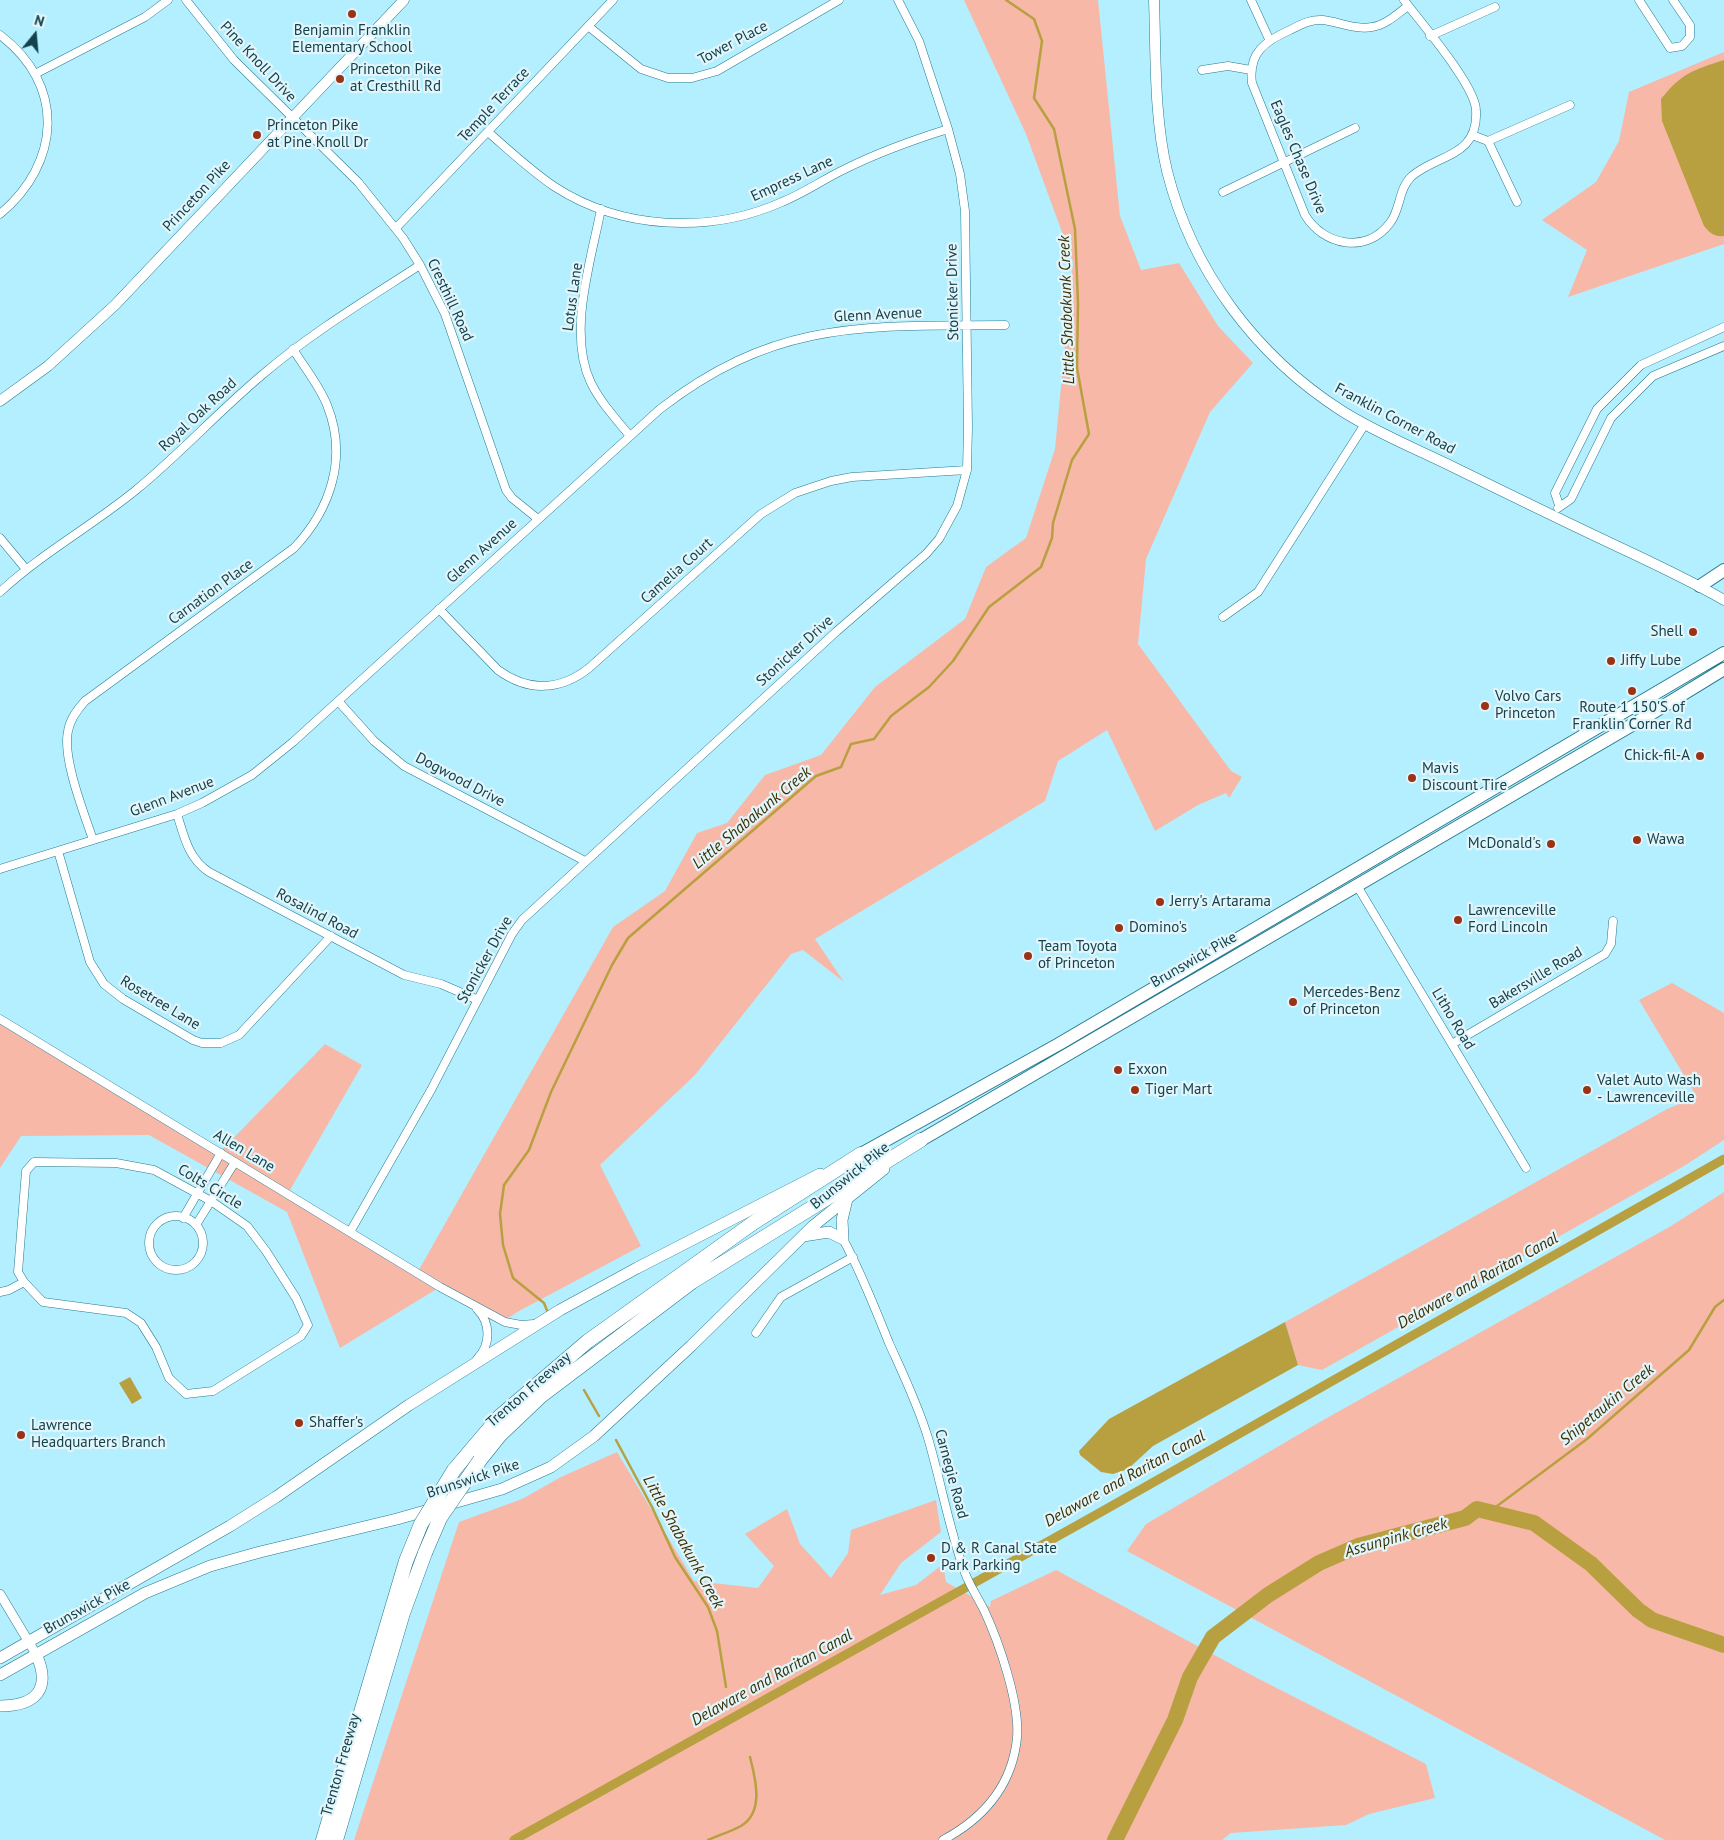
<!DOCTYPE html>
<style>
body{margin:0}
#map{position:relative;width:1724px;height:1840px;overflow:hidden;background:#b4efff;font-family:"PT Sans",sans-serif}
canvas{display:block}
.north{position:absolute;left:10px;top:10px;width:50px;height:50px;-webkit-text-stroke:4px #e2f5fa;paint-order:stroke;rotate:17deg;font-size:14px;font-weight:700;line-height:20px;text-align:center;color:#13424d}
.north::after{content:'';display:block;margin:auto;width:18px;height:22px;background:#13424d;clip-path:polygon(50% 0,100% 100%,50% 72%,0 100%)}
</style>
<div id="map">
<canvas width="1724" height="1840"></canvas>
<div class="north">N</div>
</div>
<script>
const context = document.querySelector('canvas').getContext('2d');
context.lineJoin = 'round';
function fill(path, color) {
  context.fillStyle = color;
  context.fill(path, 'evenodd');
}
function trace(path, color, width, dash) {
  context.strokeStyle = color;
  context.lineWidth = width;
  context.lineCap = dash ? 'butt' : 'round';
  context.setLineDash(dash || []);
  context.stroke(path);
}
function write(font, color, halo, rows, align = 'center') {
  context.font = font + ' "PT Sans",sans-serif';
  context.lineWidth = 4.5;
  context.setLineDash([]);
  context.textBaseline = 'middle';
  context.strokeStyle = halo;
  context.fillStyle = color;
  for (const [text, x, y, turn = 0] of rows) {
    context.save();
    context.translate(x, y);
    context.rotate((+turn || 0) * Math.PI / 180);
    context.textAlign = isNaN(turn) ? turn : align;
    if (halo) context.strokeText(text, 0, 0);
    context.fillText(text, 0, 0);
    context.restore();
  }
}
const green = new Path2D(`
 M964,0H1098L1120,216L1141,270L1179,263L1218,326L1253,363L1210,412L1146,559L1138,644L1231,771L1242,777L1229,798L1226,793L1198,805L1155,831L1107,730L1058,761L1045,801L815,939L844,982L803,950L791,954L695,1075L600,1165L641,1246L519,1311L499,1324L440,1287L340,1348L287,1212L149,1135L21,1136L0,1168V1024L217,1155L325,1044L362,1065L286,1197L416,1275L613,927L665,891L697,833L727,823L765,775L821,755L875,687L965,619L986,567L1026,538L1055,449L1073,262L1026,134Z
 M1724,52V244L1568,297L1587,250L1542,220L1596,182L1619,141L1629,92Z
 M1672,983L1724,1013V1140L1684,1166L1322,1370L1298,1365L1285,1322L1667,1109L1697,1097L1639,1000Z
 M1724,1192V1840H1665L1127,1551L1146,1524L1325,1419L1671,1226Z
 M617,1452L694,1581L758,1588L774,1566L745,1534L787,1509L800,1544L831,1578L848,1553L851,1530L936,1500L941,1532L901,1563L880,1595L916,1585L943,1564L946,1582L990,1607L991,1601L1056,1570L1257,1678L1426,1764L1435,1798L1369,1814L1346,1825L1231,1833L1222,1840H354L459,1522L522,1499L561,1477Z`);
const water = new Path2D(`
 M1724,60V236C1714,237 1710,233 1704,226L1662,121L1661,99C1682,73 1693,70 1724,60Z
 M1285,1322L1298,1365L1153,1446L1128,1469L1113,1474L1101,1472L1080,1455L1079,1451L1109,1419Z
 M130,1377L142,1398L132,1404L119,1383Z`);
const stream = new Path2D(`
 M548,1313L544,1303L513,1278L503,1245L500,1214L504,1185L529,1150L551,1092L612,965L628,938L816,776L841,767L851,744L874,739L891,716L929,687L953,661L989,607L1041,567L1052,538L1053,523L1072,460L1089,434L1077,368L1078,303L1075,229L1054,129L1034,98L1042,41L1034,19L1006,0
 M584,1390L599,1416
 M616,1440L652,1507L675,1557L708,1607L717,1631L726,1687
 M1489,1512L1587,1439L1689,1350L1715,1307L1724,1300
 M708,1840C719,1835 730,1832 741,1826C765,1812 755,1777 750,1757`);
const canal = new Path2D(`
 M514,1840L1101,1512L1724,1159`);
const river = new Path2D(`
 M1115,1840L1175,1720L1190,1677L1213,1637L1268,1595L1319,1563L1358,1546L1465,1518L1477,1509L1534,1523L1591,1564L1638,1610L1652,1620L1724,1645`);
const minor = new Path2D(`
 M186,0L234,60L358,182L403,238L420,265L445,314L506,490L512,498L538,519
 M1251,0L1269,39
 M1404,0C1421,23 1475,85 1476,110C1479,157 1438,154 1412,176C1398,189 1401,209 1390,223C1366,255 1323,245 1305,215L1252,83C1248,53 1265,41 1290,30C1300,25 1310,19 1323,20C1339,22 1356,30 1372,27C1386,25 1397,14 1408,6
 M1639,0L1670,48L1682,46L1690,37V25L1673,0
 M588,26L641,69L668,78H692L717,71L839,0
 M0,35C66,85 61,163 0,214
 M1430,36L1495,7
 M1202,70L1228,66L1251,70
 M35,74L145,17L168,0
 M488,132C510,151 531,171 555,187C622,230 710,234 782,202C804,193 824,179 845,169C879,152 913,140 948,129
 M1472,135L1488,141L1570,105
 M1488,141L1517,202
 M1223,192L1355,128
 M601,209C591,261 567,333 591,383C601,403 616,419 630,436
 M396,228L613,0
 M1559,505L1555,493L1597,409L1641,365L1724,327
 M1558,508L1571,499L1611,418L1653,376L1724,346
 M0,538L25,568
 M0,592C42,553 92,526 136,490C180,454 218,412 262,375C311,333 366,300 420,265
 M439,609L498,670C528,692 560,691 589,668L761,514L795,493L831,481L852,477L967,470
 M1223,617L1258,592L1365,424
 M338,701L374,741L404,766L585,861
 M177,814C184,836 188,858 209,872L404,975L441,984L478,1000
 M93,840C84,813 62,758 68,731C70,719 77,710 85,701L294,548C331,509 348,457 327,405C319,385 304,367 293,349
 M58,851L90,962L104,984L123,999L193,1040L202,1043H221L239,1035L331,936
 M0,869L177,814L202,803L252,775L293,742L660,409C776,319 866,326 1005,325
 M1356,884L1526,1168
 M0,1019L440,1287L505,1322L521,1325L534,1324
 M1452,1044L1605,954L1611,944L1613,921
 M34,1162L116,1163L154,1170L211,1201L247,1226L266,1251L296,1298L308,1325L301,1336L213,1391L186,1394L169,1378L156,1347L141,1323L126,1313L43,1302L24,1282L18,1272L26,1171Z
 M149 1243a27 27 0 1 1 54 0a27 27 0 1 1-54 0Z
 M183,1218L221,1153
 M196,1225L235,1162
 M350,1232L431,1090L512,934L522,920L837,631L926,554L939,539L957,506L967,470L968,427L965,211L960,174L948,129L919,41L898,0
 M843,1239C861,1272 875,1308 889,1343C903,1374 918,1405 928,1438C941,1482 949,1529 965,1573C970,1586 978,1598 984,1610C999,1642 1020,1703 1017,1738C1012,1786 984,1818 943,1840
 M0,1292L9,1290L24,1282
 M756,1333L781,1297L853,1257
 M477,1359C491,1345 491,1323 477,1309`);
const tertiary = new Path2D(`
 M0,1594L36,1654`);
const secondary = new Path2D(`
 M1154,0C1156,57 1154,116 1167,171C1192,271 1256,356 1342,411C1375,432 1412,447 1447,464C1500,490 1553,516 1606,541C1646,560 1686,578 1724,600
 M0,401L48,366L115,305L404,0`);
const primary = new Path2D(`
 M803,1236L829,1232L843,1239L842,1220L847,1199
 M0,1658L230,1526L276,1497L409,1405L560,1310L637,1268L820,1174
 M0,1675L145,1593L210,1566L260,1552L397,1519L502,1489L551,1467L594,1436L691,1346L813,1226L884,1169
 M0,1706C36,1706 52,1689 36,1654`);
const trunk = new Path2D(`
 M1700,586L1724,570
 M921,1140L1644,718L1724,669
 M861,1154L1059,1044L1724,653`);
const motorway = new Path2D(`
 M480,1460L500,1435L541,1396L692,1282L921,1140
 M454,1470L499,1417L588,1341L753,1223L861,1154
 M323,1840L406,1561
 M336,1840L403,1613L425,1553`);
const motorwayBridge = new Path2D(`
 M425,1553L440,1518L480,1460
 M406,1561L421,1524L454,1470`);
const markers = [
 [352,14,5,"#9a3216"],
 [340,79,5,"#9a3216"],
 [257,135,5,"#9a3216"],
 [1693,632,5,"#9a3216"],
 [1611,661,5,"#9a3216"],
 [1632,691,5,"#9a3216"],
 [1485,706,5,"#9a3216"],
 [1700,756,5,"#9a3216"],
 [1412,778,5,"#9a3216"],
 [1637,840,5,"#9a3216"],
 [1551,844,5,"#9a3216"],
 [1160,902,5,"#9a3216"],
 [1458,920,5,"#9a3216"],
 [1119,928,5,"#9a3216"],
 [1028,956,5,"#9a3216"],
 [1293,1002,5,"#9a3216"],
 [1118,1070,5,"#9a3216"],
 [1135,1090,5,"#9a3216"],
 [1587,1090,5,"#9a3216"],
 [299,1423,5,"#9a3216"],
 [21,1435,5,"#9a3216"],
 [931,1558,5,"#9a3216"]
];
const poiNames = [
 ["Benjamin Franklin",352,31,"center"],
 ["Elementary School",352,48,"center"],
 ["Princeton Pike",350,70],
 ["at Cresthill Rd",350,87],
 ["Princeton Pike",267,126],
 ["at Pine Knoll Dr",267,143],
 ["Shell",1683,632,"right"],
 ["Jiffy Lube",1621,661],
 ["Volvo Cars",1495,697],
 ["Princeton",1495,714],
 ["Route 1 150'S of",1632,708,"center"],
 ["Franklin Corner Rd",1632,725,"center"],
 ["Chick-fil-A",1690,756,"right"],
 ["Mavis",1422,769],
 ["Discount Tire",1422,786],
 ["Wawa",1647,840],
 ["McDonald's",1541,844,"right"],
 ["Jerry's Artarama",1170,902],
 ["Lawrenceville",1468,911],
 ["Ford Lincoln",1468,928],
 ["Domino's",1129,928],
 ["Team Toyota",1038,947],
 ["of Princeton",1038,964],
 ["Mercedes-Benz",1303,993],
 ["of Princeton",1303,1010],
 ["Exxon",1128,1070],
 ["Valet Auto Wash",1597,1081],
 ["- Lawrenceville",1597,1098],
 ["Tiger Mart",1145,1090],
 ["Shaffer's",309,1423],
 ["Lawrence",31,1426],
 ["Headquarters Branch",31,1443],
 ["D & R Canal State",941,1549],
 ["Park Parking",941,1566]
];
const streetNames = [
 ["Tower Place",733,43,-28],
 ["Pine Knoll Drive",258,62,47],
 ["Temple Terrace",494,105,-47],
 ["Eagles Chase Drive",1298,157,67],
 ["Empress Lane",792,179,-25],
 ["Princeton Pike",197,196,-47],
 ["Stonicker Drive",953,292,-91],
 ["Lotus Lane",573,297,-82],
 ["Cresthill Road",450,300,65],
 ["Glenn Avenue",878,315,-3],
 ["Royal Oak Road",198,415,-43],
 ["Franklin Corner Road",1395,419,28],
 ["Glenn Avenue",482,551,-42],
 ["Camelia Court",677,571,-42],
 ["Carnation Place",211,592,-36],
 ["Stonicker Drive",795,651,-42],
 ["Dogwood Drive",460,780,28],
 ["Glenn Avenue",172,797,-21],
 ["Rosalind Road",317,914,28],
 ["Stonicker Drive",485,960,-61],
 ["Brunswick Pike",1194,960,-30],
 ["Bakersville Road",1536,978,-31],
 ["Rosetree Lane",160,1003,31],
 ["Litho Road",1453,1019,59],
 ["Allen Lane",244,1151,31],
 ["Brunswick Pike",850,1176,-39],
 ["Colts Circle",210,1187,31],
 ["Trenton Freeway",529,1390,-41],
 ["Carnegie Road",951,1474,75],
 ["Brunswick Pike",473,1479,-18],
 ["Brunswick Pike",87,1607,-29],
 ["Trenton Freeway",341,1765,-74]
];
const waterNames = [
 ["Little Shabakunk Creek",1067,310,-92],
 ["Little Shabakunk Creek",752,818,-40],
 ["Delaware and Raritan Canal",1478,1281,-29],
 ["Shipetaukin Creek",1607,1405,-40],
 ["Delaware and Raritan Canal",1125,1479,-29],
 ["Assunpink Creek",1396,1538,-16],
 ["Little Shabakunk Creek",683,1542,61],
 ["Delaware and Raritan Canal",772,1678,-29]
];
fill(green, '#f7b8a8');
fill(water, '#b8a040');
trace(stream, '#b8a040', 2.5);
trace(canal, '#b8a040', 9);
trace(river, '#b8a040', 16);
trace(minor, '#247b8e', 9);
trace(tertiary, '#247b8e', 10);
trace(secondary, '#247b8e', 11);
trace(primary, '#247b8e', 12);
trace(trunk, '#247b8e', 14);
trace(motorway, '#247b8e', 15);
trace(minor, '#fff', 8);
trace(tertiary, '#fff', 9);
trace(secondary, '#fff', 10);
trace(primary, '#fff', 11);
trace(trunk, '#fff', 12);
trace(motorway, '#fff', 14);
trace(motorwayBridge, '#247b8e', 15, []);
trace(motorwayBridge, '#fff', 14);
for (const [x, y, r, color] of markers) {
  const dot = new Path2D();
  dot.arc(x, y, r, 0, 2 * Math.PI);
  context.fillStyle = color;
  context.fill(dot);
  trace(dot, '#e2f5fa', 2);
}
write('15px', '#13424d', '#e2f5fa', poiNames, 'left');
write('15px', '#13424d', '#e2f5fa', streetNames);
write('italic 16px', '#3b3106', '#e2f5fa', waterNames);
</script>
